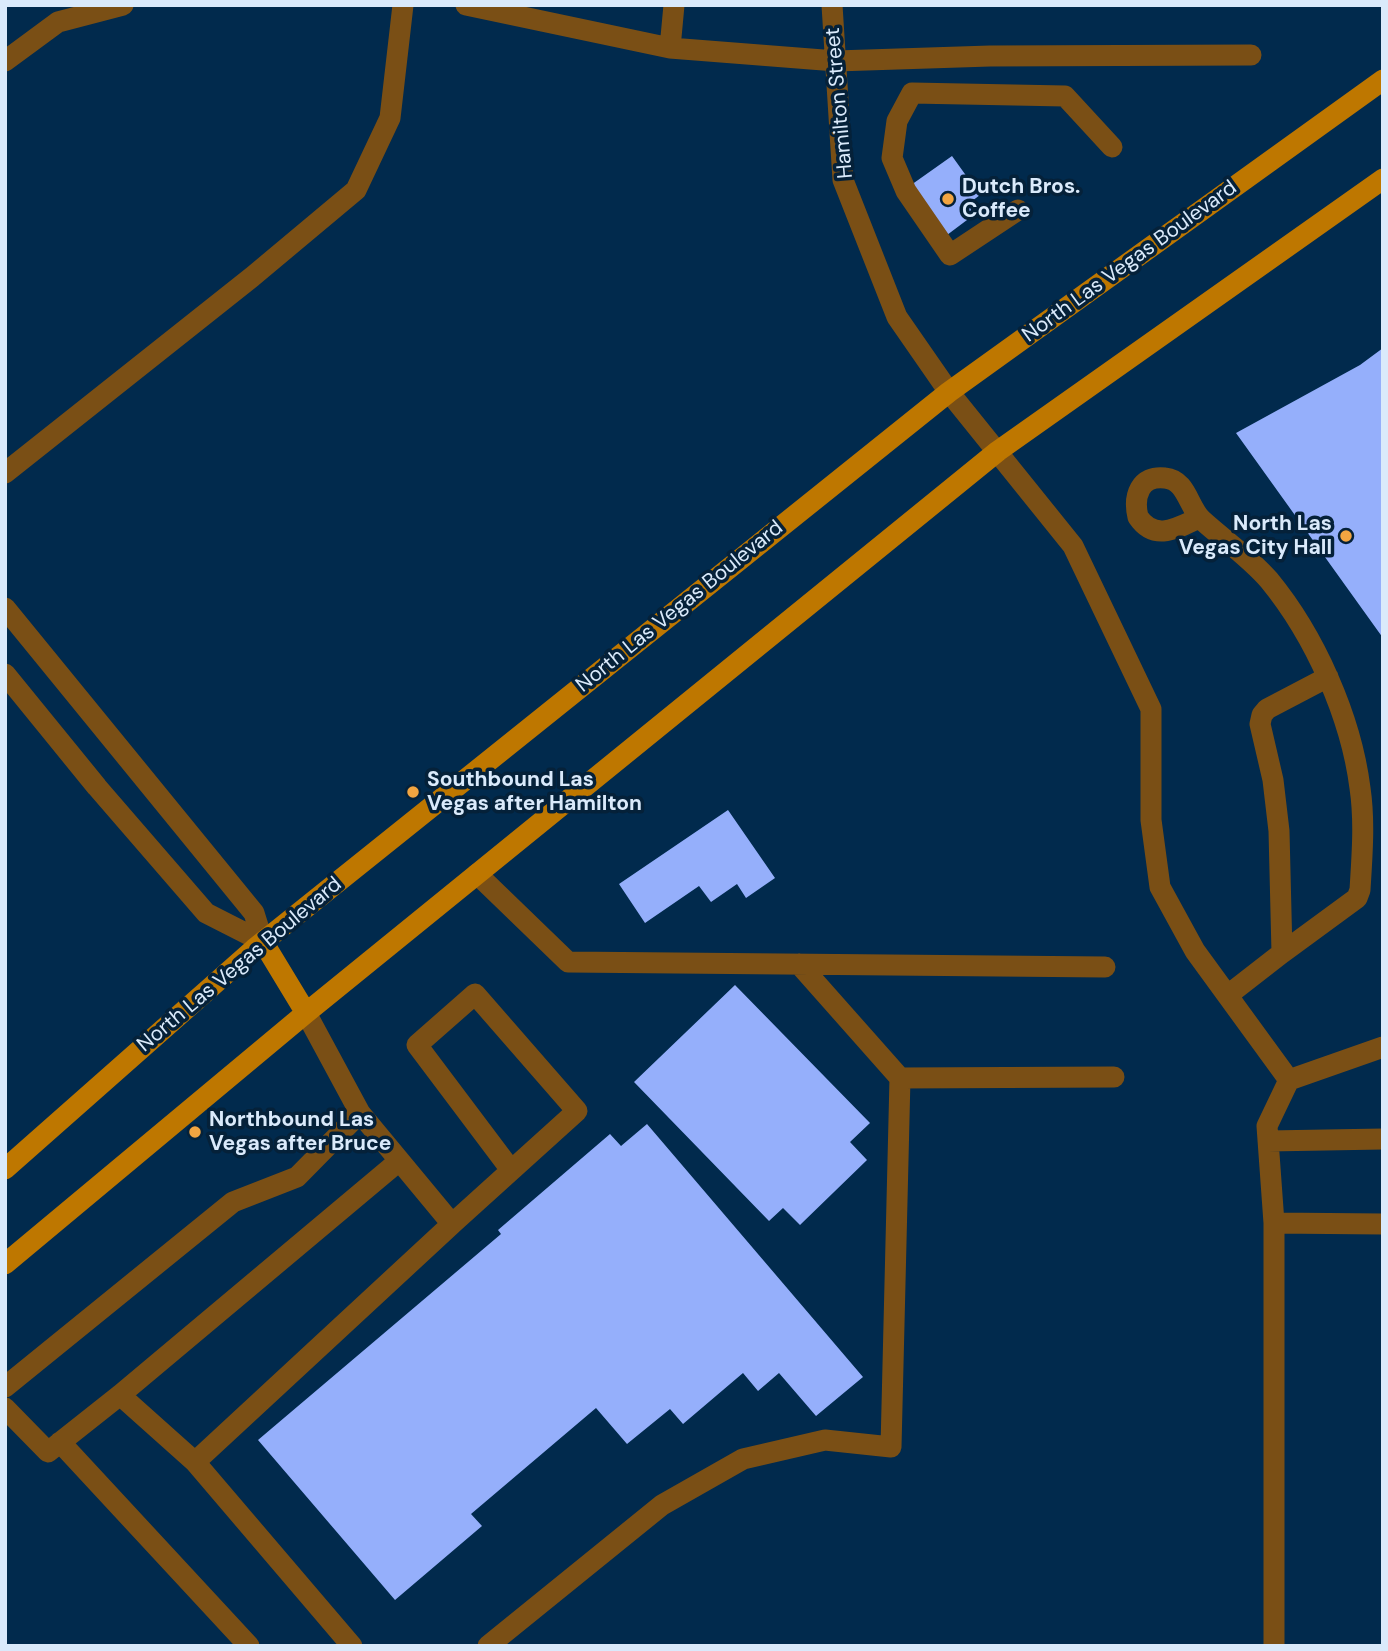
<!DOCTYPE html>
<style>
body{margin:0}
#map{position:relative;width:1388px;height:1651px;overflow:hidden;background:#012a4d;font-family:"DM Sans",sans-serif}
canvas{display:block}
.frame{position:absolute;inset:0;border:7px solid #daeafb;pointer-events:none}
</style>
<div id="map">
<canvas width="1388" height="1651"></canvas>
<div class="frame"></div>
</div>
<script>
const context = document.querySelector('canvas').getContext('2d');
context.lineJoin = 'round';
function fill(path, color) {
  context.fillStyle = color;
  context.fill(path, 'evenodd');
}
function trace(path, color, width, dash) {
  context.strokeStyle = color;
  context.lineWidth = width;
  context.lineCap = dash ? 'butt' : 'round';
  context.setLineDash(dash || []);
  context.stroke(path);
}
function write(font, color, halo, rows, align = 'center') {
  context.font = font + ' "DM Sans",sans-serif';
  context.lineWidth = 7;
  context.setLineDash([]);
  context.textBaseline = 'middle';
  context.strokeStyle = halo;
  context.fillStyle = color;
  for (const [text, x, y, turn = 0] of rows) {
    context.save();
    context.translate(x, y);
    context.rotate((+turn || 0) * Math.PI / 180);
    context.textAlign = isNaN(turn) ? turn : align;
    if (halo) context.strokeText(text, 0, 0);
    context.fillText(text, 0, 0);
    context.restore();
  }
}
const building = new Path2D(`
 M952,156L980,195L968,204L975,214L947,235L911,185Z
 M1383,348V638L1236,433L1360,365Z
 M728,810L775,878L746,898L737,884L711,902L699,886L645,923L619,884Z
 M735,985L870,1123L850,1142L867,1160L800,1225L783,1208L769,1221L634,1082Z
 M647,1124L863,1377L816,1416L779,1373L758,1391L743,1373L683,1424L670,1409L627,1444L596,1408L471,1514L482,1526L395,1600L258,1440L501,1234L498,1230L610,1134L621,1146Z`);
const minor = new Path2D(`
 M466,5L670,48L836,61L990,56L1251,55
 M832,5L843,180L897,317L949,392L1073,546L1151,709V820L1160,887L1195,951L1289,1080L1267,1126L1274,1223L1383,1224
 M670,48L674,5
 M5,61L58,22L123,5
 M1018,210L950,255L906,191L892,158L897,121L912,93L1065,96L1112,147
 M5,473L252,277L356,190L390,118L403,5
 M1199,518C1177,528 1155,542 1138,517C1133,496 1140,475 1165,478C1187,480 1188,507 1202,520C1224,540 1249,557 1269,580C1315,636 1351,717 1360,788C1365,822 1362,856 1360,890L1357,898L1282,953L1279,831L1273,780L1260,724L1262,715L1267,709L1328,677
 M5,608L254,913L263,942
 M5,674L97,787L206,913L263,942
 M477,874L568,962L1105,967
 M799,964L900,1078L1114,1077
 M1228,995L1282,953
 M306,1013L360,1113L452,1224L577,1111L475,994L417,1045L511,1170
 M1289,1080L1383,1047
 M1268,1141L1383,1139
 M1274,1223V1646
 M5,1387L233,1202L297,1177L360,1113
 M120,1395L195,1462L452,1224
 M5,1408L48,1452L120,1395L399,1161
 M60,1442L249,1646
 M195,1462L352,1646
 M488,1646L662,1505L743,1459L825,1440L891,1447L900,1078`);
const major = new Path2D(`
 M263,942L306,1013
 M5,1169L254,949L949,392L1383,80
 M5,1264L306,1013L998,451L1383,179`);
const markers = [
 [948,199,7,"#f2a541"],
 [1346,536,7,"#f2a541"],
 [413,792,7,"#f2a541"],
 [195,1132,7,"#f2a541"]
];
const streetNames = [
 ["Hamilton Street",840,103,-95],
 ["North Las Vegas Boulevard",1130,262,-36],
 ["North Las Vegas Boulevard",680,607,-39],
 ["North Las Vegas Boulevard",240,965,-40]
];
const poiNames = [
 ["Dutch Bros.",962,187],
 ["Coffee",962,211],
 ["North Las",1332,524,"right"],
 ["Vegas City Hall",1332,548,"right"],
 ["Southbound Las",427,780],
 ["Vegas after Hamilton",427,804],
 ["Northbound Las",209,1120],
 ["Vegas after Bruce",209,1144]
];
fill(building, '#95affb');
trace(minor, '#7a4f15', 21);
trace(major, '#be7700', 21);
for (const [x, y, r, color] of markers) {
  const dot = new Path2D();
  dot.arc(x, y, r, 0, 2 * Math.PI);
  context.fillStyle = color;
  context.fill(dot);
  trace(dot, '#052139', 2.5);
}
write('21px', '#daeafb', '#052139', streetNames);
write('bold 21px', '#daeafb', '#052139', poiNames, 'left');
</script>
